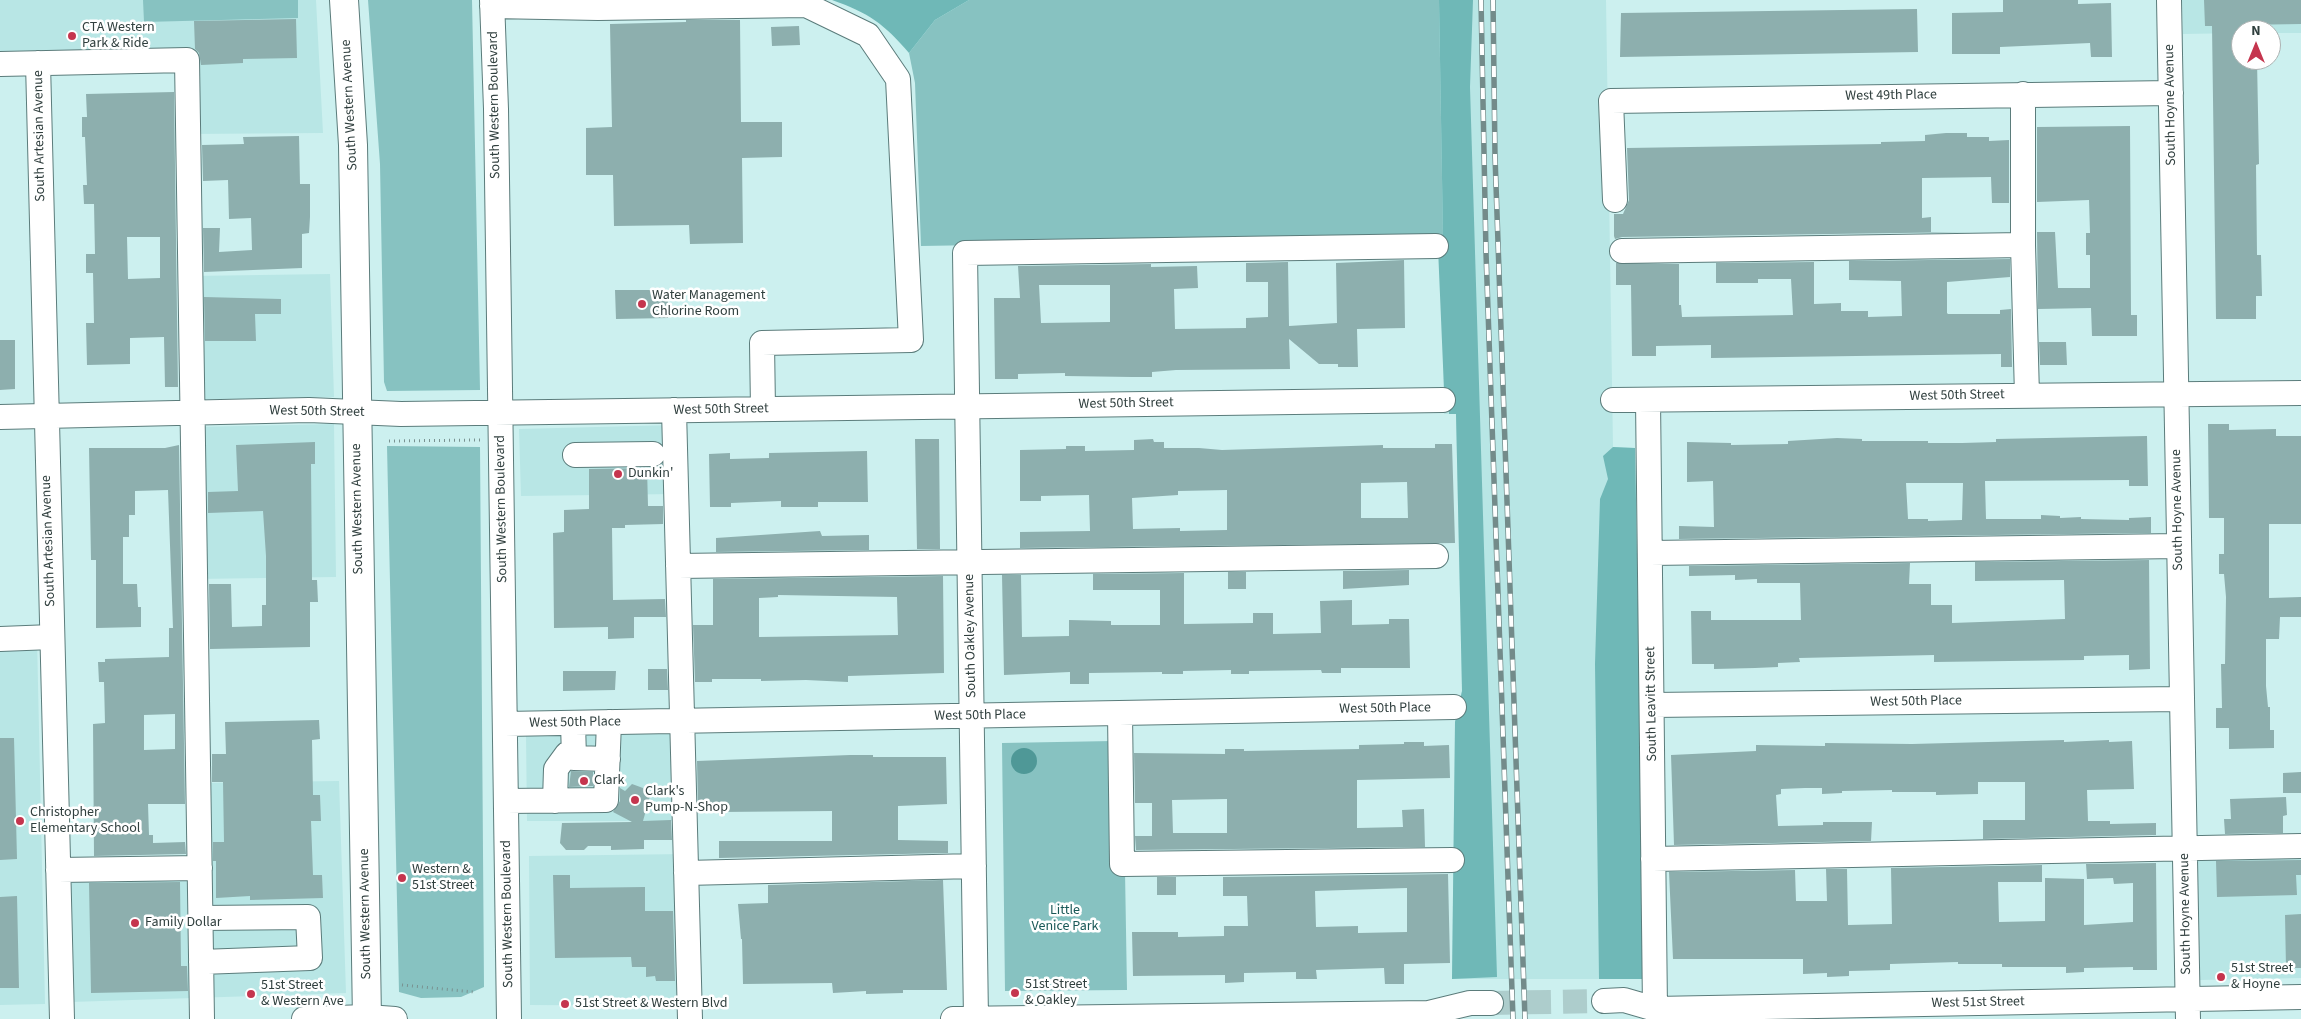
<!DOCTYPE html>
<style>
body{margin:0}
#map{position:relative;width:2301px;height:1019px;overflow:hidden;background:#ccf0ef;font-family:"Source Sans 3",sans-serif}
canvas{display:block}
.north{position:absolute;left:2231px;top:20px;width:50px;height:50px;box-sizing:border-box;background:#fff;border:1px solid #acb2b2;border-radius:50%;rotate:0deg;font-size:14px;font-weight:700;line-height:20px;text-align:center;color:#303f3e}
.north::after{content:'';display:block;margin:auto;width:18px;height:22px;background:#c5354e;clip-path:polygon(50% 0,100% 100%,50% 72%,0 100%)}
</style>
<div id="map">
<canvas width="2301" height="1019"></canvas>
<div class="north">N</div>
</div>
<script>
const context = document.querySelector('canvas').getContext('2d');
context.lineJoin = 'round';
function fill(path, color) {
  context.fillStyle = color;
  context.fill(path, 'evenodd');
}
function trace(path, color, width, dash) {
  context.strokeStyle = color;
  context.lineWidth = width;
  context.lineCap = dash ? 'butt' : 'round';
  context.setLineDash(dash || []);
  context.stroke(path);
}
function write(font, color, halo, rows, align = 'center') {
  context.font = font + ' "Source Sans 3",sans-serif';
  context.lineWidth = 5;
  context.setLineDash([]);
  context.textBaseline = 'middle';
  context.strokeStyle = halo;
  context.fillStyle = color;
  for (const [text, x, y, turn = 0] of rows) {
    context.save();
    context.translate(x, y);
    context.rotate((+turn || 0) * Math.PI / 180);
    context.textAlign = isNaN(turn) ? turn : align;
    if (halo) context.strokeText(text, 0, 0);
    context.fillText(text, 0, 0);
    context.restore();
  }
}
const built = new Path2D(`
 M0,0H316L323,133L189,134L187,60L0,53Z
 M1439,0H1606L1613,447L1635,448L1645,979H1452L1455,722L1462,691L1456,414H1444Z
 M2182,0H2301V33H2271V30H2241V33L2183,34Z
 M330,274L334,397L193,400L191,276Z
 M334,424L336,577L195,579L193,427Z
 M675,425L676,494L521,496L519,429Z
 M37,638L45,1004L0,1005V639Z
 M683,732L685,821H527L526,735Z
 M339,781L346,993L71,1002L68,870L199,868L198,783Z
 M2301,846V978L2200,980L2196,849Z
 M686,854L690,1006L530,1005L529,856Z`);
const green = new Path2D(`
 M143,0H298V18L144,22Z
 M368,0H472L480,390L387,391L384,382L380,164Z
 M969,0H1439L1443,237L921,246L915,83L909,53L935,20Z
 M387,446L480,447L484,987L461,997L421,998L399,992Z
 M1113,741L1125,871L1127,990L1005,991L1002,743Z`);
const forest = new Path2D(`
 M832,0H969L935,20L909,53C884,24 869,13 832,0Z
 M1439,0H1473L1470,87L1497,977L1452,979L1455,722L1462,691L1456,414H1449V389H1444L1438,248L1443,237Z
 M1613,447L1635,448L1645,979H1599L1595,664L1600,499L1608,479L1603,456Z`);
const water = new Path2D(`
 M1011 761a13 13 0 1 1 26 0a13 13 0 1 1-26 0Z`);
const building = new Path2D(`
 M2003,0H2078V4L2111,3L2112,57H2091L2090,43L2000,47V54H1952V13L2003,12Z
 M2204,0H2301V24L2241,25V60H2257L2259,164L2256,165L2257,255H2261L2262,296H2256V319H2216L2212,26H2205Z
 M1917,9L1918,52L1620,57L1621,13Z
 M296,19L297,58L243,59V63L201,65L199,53L195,49L194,21Z
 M686,20H740L741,122H782V157L742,158L743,243L690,244L689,225L614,226L613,175H586V128L612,127L610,24L686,22Z
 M799,26L800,45L772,46L771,27Z
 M174,92L178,387H165L164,337L130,338V364L87,365L86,323H94L93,273H86V254H95L94,204H84L83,185H87L85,137H82V117H87L86,94ZM127,237H160V278L128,279Z
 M2130,126L2131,315H2137V336H2092L2091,308L2038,309L2037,232H2055L2058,288H2090V255H2086V233H2090L2089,200L2037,202V127Z
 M1946,133H1967V137H1989V141L2009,140V203H1992L1991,177L1922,178V218L1931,217V232H1970L1622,237L1615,239L1614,236V214H1623L1629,200L1627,148L1881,144V142L1925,141V135Z
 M299,136L300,184H310V217L309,233L302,234V268L204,272L203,228H220L219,252L252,250L251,218L229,219L228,180L203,181L202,145L244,144L243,137Z
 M2010,259V277L1947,282V313L1948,314H2000V310L2011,309L2012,367H2001V354L1711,358V345L1656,346V356H1632L1631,285H1616V263L1679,264V305H1681L1682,317L1793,315L1791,279H1758V283H1716V263L1814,262V304L1841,303V311H1868V317L1902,316L1901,281L1849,280V261Z
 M1404,260L1405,328L1357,329L1358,367H1338V364H1319L1289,339L1290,369L1176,370L1152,372V377H1132L1065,376V373L1018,374V379H995L994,298H1020L1018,266L1151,264V267L1197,266L1198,288L1174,289L1175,329L1246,328V318L1268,317V282H1246V263L1288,262L1289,326L1337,323L1336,263ZM1039,285H1110V322L1041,323Z
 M615,290H668V318L616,319Z
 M204,297L281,299V314H255L256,341H205Z
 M0,340H15V389L0,390Z
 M2039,342H2066L2067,365H2040Z
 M2208,424H2229V430L2276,429V436H2301V524H2269V598L2301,597V617H2280L2279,639H2266V686L2268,707H2270V730H2274V748L2229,749V728H2216V708H2222L2221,664H2225L2226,597L2224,574H2219V554H2224V518H2209Z
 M2147,436L2148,486H2129V480L1985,481L1986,519H2041V515L2060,516V518L2081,517V519L2129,520V518L2151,517V533L1679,539V526L1714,527L1713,481L1687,482V442L1731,443V445L1788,444V441L1837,438L1862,439V441H1928V443H1962L1996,442V439ZM1906,483H1963L1962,520L1928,521V519H1908Z
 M915,439H939L940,549H917Z
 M1153,439L1154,442H1164V448H1199L1222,450L1383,445V448H1435V444H1452L1455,543L1020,548V532L1090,531L1089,495L1041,496V501H1020V450L1066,449V446H1085V451L1134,450V440ZM1407,482L1408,518H1361V483ZM1227,490V530L1180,531V528L1133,529L1132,498L1178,495V491Z
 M315,442V464H311L312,580H317L318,602H310V647L210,649L209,584H231L232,627L262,626V605H266V556L263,511L208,513V492L238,491L236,445Z
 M179,445L185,804H148L149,835H153V843L185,842L186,854L94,856L93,724L105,723L104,682H99L98,662H105V659L169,657V628H173L168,490L135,491V515H129V537H123V584H137L138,607H141V627L96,628V560H91L89,448H165ZM175,714V749L144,750V715Z
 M867,451L868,502H818V507H781V501L731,503V507H710L709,454L730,453V459L769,458V453Z
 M647,468L648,506H663V524L625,525V528H612L613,600L665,599L666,617H634V638L608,639V627L554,628L553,533L564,532V510L589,509V469Z
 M820,531L822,536L869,535V550L716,552V538Z
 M2149,560L2150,669L2129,670V655L2084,656V660L1934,662V655L1799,658L1800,662L1778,663V667L1755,668L1714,669V664H1692L1691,611H1711V620H1801L1800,583H1757V579L1735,580V575L1689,576V566L1910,563L1909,584H1931V605H1952V623L2065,619L2064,580L1975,581V562Z
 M1409,570V585L1343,589V571Z
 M1228,572H1246V589H1228Z
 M1184,573V624L1253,623V613H1273V634L1321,633L1320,601L1352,600V625L1389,624V619H1409L1410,668H1341V673H1322L1321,670L1249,671V674H1231V670L1183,671V674H1162V672L1089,673V684H1070V672L1004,675L1002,575H1021L1022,637L1069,636V620L1111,621V625H1160V590H1093V574Z
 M943,576L944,673L848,676V682L806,680L761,681V679H712V682H695L693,625H713V579ZM778,595L897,597L898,635L759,637V598L778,597Z
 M648,669H667L668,690H648Z
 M563,671H616L615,690L563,691Z
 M319,720L320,739L312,740L313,795H320L321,821H311L313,875H322L323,898L250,900V896L216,898V861H213V842H224L223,782H212V754H226L225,722Z
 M0,738H14L17,859L0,860Z
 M2064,740V742L2109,740V742L2132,741L2134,789L2087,790L2088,821H2110V824L2156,823V835L1983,839V820H2025V782H1978V794L1936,795V792H1892V790L1842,791V793L1822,794V788H1805L1781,789V794L1776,795L1778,826L1823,825V822H1872L1871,841L1674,845L1671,755L1756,751V745L1825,746V743L1912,744Z
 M1404,742H1424V746L1449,745L1450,778L1357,780V828L1403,827L1402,810L1424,809L1425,847L1136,850L1135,836H1152V803H1135L1134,753L1225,754V749H1244V751L1359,749V745L1404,744ZM1227,799V833H1173L1172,800Z
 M850,755H873V757H946L947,804L898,806V840L948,841V853L719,858V841H832V811L719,812V808H698L697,761Z
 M571,771L593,772V786L569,787Z
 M2301,772V793H2283V773Z
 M632,784L643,788L650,796L643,821L671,820L672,840H644V849L611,850V846H588L584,850H566L560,843L562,823L632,822L613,812L620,801V788L625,791Z
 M2286,797L2287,815L2283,816V833L2225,834L2224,819H2231L2230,799Z
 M2301,860V875H2296L2297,895L2217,897L2216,861Z
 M2156,863L2157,970H2133V967L2084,968V972L2066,973V967H2002V964H1958V962L1890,964V970L1849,971V976L1827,977V973L1803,974V959H1673L1669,872L1795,870L1796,901H1827L1826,869H1847L1848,925L1892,924L1891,868L2042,865V882H1998L1999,922L2045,921V878L2084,879V925L2133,922V883L2114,884L2113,878L2087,879L2086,864Z
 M1448,874L1450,963L1404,964V984H1385L1384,968L1316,970L1317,979H1296V972L1244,973V982L1225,983V975L1133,976L1132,932H1178V937L1224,936V926H1248L1247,896H1223V877ZM1407,888V932L1358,933V926L1316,927L1315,891Z
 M553,875H570V888L645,887V911H673L675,981H656L655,976L646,977V967H632L631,957L555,958Z
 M1157,877H1176V895H1157Z
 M943,880L947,990H903V993L866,994V991L833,993L832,983L743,984L742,939H741L738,904L768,903V885Z
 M180,882L181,966H187L188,991L91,993L89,883Z
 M17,896L19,988H0V897Z
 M2301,914V968H2286L2285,915Z`);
const minorTunnel = new Path2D(`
 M1491,1003L1604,1001`);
const path = new Path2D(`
 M389,441L480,440
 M402,985L474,992`);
const minor = new Path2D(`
 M492,0L496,109L509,1019
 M2169,0L2188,1019
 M492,6L598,8L806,5L868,35L898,79L911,340L762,343L763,409
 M38,63L62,1019
 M0,64L187,60L202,1019
 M2023,94V245L2027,396
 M1615,200L1611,101L2171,93
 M1622,251L2023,245
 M1613,400L2301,393
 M1648,400L1655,1009
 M674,410L690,1019
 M0,417L309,410L401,414L1443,400
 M575,455L653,454
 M1650,553L2179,546
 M678,566L1436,556
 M0,639L52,637
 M1652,705L2181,699
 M1120,714L1122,864L1452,860
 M573,723L574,758L608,759
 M505,724L1454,707
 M506,801L606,800L609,722
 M555,801L556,769L567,754L574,758
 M1653,859L2301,846
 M58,870L200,868
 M686,873L974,866
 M201,918L308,917L310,958L201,962
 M1604,1001L1624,1000L1655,1009L2301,997
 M304,1019L367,1017L395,1019
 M953,1019L1429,1013L1470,1003H1491
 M976,1019L965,253L1436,246`);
const major = new Path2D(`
 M344,0L353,145L367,1019`);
const rail = new Path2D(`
 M1481,0L1486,253L1513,1019
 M1493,0L1495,156L1525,1019`);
const markers = [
 [72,36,5,"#c5354e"],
 [642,304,5,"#c5354e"],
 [618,474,5,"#c5354e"],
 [584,781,5,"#c5354e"],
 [635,800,5,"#c5354e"],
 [20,821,5,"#c5354e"],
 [402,878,5,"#c5354e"],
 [135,923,5,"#c5354e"],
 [2221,977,5,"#c5354e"],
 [1015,993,5,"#c5354e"],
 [251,994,5,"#c5354e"],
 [565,1004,5,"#c5354e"]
];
const poiNames = [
 ["CTA Western",82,28],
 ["Park & Ride",82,44],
 ["Water Management",652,296],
 ["Chlorine Room",652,312],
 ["Dunkin'",628,474],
 ["Clark",594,781],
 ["Clark's",645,792],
 ["Pump-N-Shop",645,808],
 ["Christopher",30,813],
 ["Elementary School",30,829],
 ["Western &",412,870],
 ["51st Street",412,886],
 ["Family Dollar",145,923],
 ["51st Street",2231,969],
 ["& Hoyne",2231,985],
 ["51st Street",1025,985],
 ["& Oakley",1025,1001],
 ["51st Street",261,986],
 ["& Western Ave",261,1002],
 ["51st Street & Western Blvd",575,1004]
];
const streetNames = [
 ["West 49th Place",1891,96,-1],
 ["South Western Avenue",350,105,-93],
 ["South Western Boulevard",495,105,-91],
 ["South Hoyne Avenue",2171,105,-91],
 ["South Artesian Avenue",40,136,-91],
 ["West 50th Street",1957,396,-1],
 ["West 50th Street",1126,404,-1],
 ["West 50th Street",721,410,-1],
 ["West 50th Street",317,412,1],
 ["South Western Avenue",358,509,-91],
 ["South Western Boulevard",502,509,-91],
 ["South Hoyne Avenue",2178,510,-91],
 ["South Artesian Avenue",49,541,-92],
 ["South Oakley Avenue",971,636,-91],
 ["West 50th Place",1916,702,-1],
 ["South Leavitt Street",1652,704,-91],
 ["West 50th Place",1385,709,-1],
 ["West 50th Place",980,716,-1],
 ["West 50th Place",575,723,-1],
 ["South Western Avenue",366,914,-91],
 ["South Western Boulevard",508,914,-91],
 ["South Hoyne Avenue",2186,914,-91],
 ["West 51st Street",1978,1003,-1]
];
const parkNames = [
 ["Little",1065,911],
 ["Venice Park",1065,927]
];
fill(built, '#b8e6e5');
fill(green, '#87c2c1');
fill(forest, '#6fb8b7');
fill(water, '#4f9897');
fill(building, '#8dafae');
trace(minorTunnel, '#adcdcc', 24, [24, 12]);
trace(minor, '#5b7c7b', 26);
trace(major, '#5b7c7b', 30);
trace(path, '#799291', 3, [1, 4]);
trace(minor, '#fff', 24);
trace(major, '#fff', 28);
trace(rail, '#738b8a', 5.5);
trace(rail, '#fff', 4, [11]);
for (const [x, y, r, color] of markers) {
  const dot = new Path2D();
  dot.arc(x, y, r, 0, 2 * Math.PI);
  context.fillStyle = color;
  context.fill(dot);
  trace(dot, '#fff', 2);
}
write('14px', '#303f3e', '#fff', poiNames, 'left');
write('14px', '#303f3e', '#fff', streetNames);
write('14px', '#195857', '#fff', parkNames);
</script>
